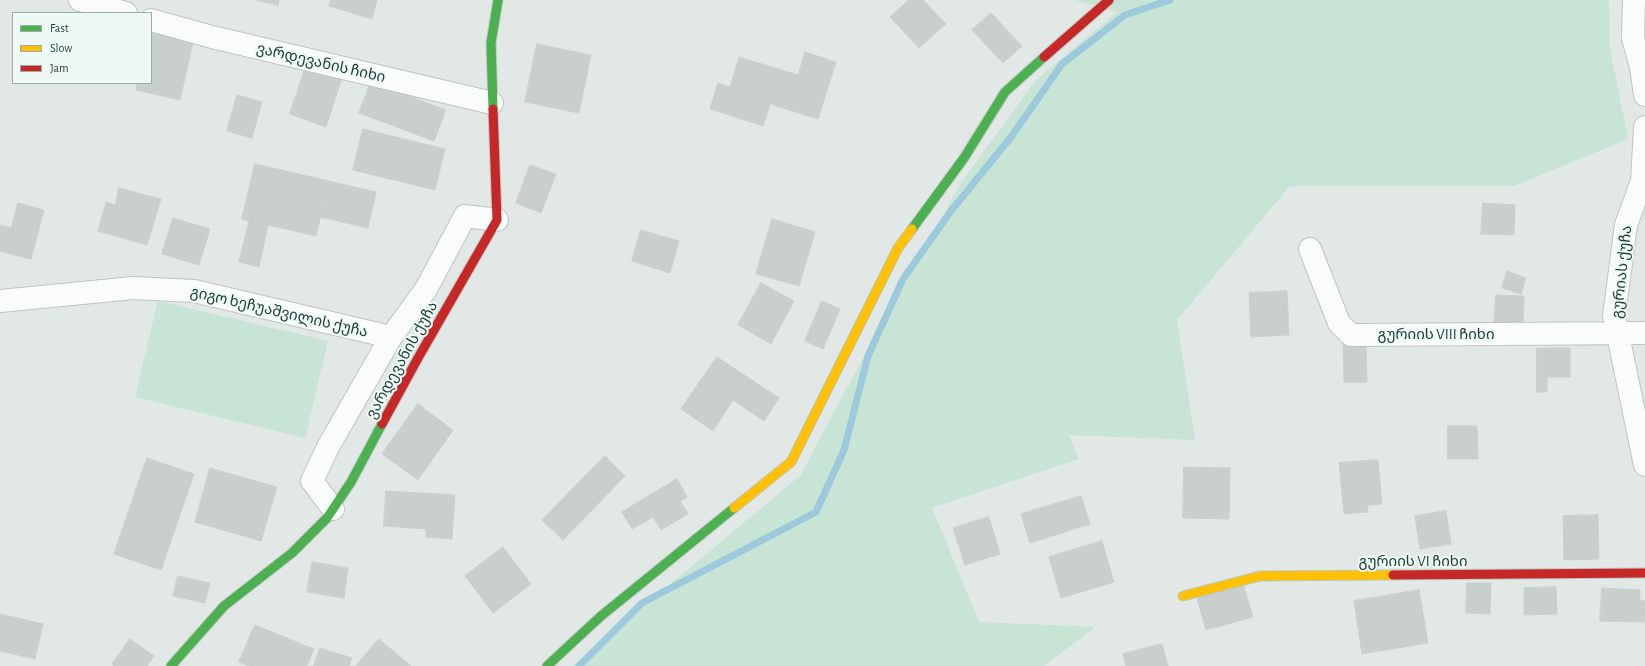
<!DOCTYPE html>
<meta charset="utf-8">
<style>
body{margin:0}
#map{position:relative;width:1645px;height:666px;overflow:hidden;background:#e1e8e6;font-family:"Alegreya Sans",sans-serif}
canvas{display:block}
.legend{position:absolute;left:12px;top:12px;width:140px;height:72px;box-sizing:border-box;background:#eef8f4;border:1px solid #9aada9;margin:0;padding:5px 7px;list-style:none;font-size:12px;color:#1d3d39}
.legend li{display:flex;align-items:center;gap:8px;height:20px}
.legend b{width:20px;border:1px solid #9aada9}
</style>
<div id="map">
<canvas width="1645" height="666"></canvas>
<ul class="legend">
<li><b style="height:5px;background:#4caf50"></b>Fast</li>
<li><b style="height:5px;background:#ffc107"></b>Slow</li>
<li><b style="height:5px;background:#c62828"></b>Jam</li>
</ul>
</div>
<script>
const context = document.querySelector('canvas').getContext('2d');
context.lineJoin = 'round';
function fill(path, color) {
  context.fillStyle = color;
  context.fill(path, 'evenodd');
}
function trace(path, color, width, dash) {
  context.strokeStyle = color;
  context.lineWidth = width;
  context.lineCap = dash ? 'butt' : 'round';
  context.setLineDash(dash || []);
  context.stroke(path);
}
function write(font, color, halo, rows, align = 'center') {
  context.font = font + ' "Alegreya Sans","Noto Sans Georgian",sans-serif';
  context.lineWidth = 4;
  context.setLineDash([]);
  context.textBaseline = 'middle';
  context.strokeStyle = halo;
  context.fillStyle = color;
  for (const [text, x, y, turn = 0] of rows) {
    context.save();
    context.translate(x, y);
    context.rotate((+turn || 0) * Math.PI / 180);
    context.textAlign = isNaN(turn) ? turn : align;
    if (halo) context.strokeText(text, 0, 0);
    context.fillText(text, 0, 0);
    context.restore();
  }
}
const green = new Path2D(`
 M1075,0H1609L1610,49L1628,139L1514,186H1290L1177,320L1195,440L1069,435L1079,459L932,508L979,622L1095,627L1044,666H572L801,475L833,413L961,183L1036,80L1117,12Z
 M158,301L328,341L305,438L135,397Z`);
const stream = new Path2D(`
 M579,666L642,603L816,512L844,450L868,356L903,279L951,211L1011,137L1062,64L1125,15L1170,0`);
const building = new Path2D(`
 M256,0H279L278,5Z
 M331,0H377L372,19L329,6Z
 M909,0H923L946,24L919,48L890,17Z
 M991,13L1022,46L1003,63L972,30Z
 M151,28L194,38L180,100L136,90L137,83H151Z
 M537,44L591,55L579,113L525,102Z
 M805,52L836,62L818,119L770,104L763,126L710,109L718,83L730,87L739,57L798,75Z
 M306,66L342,78L326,127L290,114Z
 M371,82L446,110L434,141L359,113Z
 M237,95L262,102L252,138L227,131Z
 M363,129L445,149L435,190L353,170Z
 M255,164L329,181L316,236L268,225L259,267L239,262L249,221L242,219Z
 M530,165L556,174L541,213L516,203Z
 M329,181L376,192L368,228L320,217Z
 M119,188L161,199L147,245L98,231L106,202L115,205Z
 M18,203L44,210L31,259L0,251V225L11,228Z
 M1483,203L1515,205L1514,235L1481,234Z
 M173,218L210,229L199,265L162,254Z
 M772,219L815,232L799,286L756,274Z
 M641,230L679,241L670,273L632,261Z
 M1507,271L1526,278L1521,294L1502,288Z
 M761,283L794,301L771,344L738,325Z
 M1287,291L1289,335L1251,337L1249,293Z
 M1496,295L1524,296L1523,324L1494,323Z
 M822,301L840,309L823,349L805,341Z
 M1366,342L1367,382H1344L1343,343Z
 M1537,348H1570V377H1547V392H1537Z
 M717,357L779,398L764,421L733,400L713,431L681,409Z
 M418,404L453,430L418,480L382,454Z
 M1448,426H1477L1478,459H1448Z
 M605,456L625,476L563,540L542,520Z
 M147,458L194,474L161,570L114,554Z
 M1378,460L1382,504L1367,505L1368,512L1344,514L1339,463Z
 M1184,467L1230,468L1229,519L1183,518Z
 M210,468L277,487L261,541L195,522Z
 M677,479L687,497L680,501L688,514L661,530L653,517L632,529L622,512Z
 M386,491L455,495L452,539L426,537V529L384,526Z
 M1081,496L1090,524L1030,543L1021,514Z
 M1446,511L1451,544L1420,549L1415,516Z
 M1598,515L1599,559L1564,560L1563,516Z
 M989,517L1000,554L965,565L953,528Z
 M1102,541L1114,582L1061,598L1049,557Z
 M503,547L531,584L493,613L465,576Z
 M312,562L348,568L344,598L307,592Z
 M178,576L210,583L205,603L173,596Z
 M1242,581L1253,617L1206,630L1196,595Z
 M1467,583H1491L1490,614L1466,613Z
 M1556,587L1557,614L1524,615V588Z
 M1602,588L1640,590V600L1645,601V622L1600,621Z
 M1419,590L1428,643L1362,654L1354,601Z
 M0,614L43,624L35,659L0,651Z
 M255,625L314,649L307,666H249L239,662Z
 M130,639L154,656L147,666H114L112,664Z
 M379,639L411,666H356Z
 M1162,644L1168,666H1126L1123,654Z
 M320,648L352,658L349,666H314Z`);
const street = new Path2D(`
 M80,0L126,13
 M1634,0L1633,38L1641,67L1645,95
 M151,20L212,37L492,103
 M1645,127L1642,181L1626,225L1614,316L1645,465
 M1310,249L1339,323L1351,335L1645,333
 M0,301L133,288L194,291L391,337
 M333,509L312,481L328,447L391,337L426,289L465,216L497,220`);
const fast = new Path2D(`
 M493,109L491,43L498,0
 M912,229L964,158L1005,92L1044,57
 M171,666L224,606L292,553L327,518L351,482L382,424
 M547,666L601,616L734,508`);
const slow = new Path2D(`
 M734,508L791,462L898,248L912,229
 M1183,596L1260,576L1393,575`);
const jam = new Path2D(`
 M1044,57L1109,0
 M382,424L418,358L497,220L493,109
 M1393,575L1645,573`);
const streetNames = [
 ["ვარდევანის ჩიხი",321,63,13],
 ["გურიას ქუჩა",1622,272,-84],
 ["გიგო ხეჩუაშვილის ქუჩა",279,312,13],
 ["გურიის VIII ჩიხი",1436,334],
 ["ვარდევანის ქუჩა",402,360,-61],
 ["გურიის VI ჩიხი",1413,561]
];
fill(green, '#c8e4d4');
trace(stream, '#9cc9dc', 7);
fill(building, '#c8cfcd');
trace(building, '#c9d1cf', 1);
trace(street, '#bec5c3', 24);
trace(fast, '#bdc6c4', 11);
trace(slow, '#bdc6c4', 11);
trace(jam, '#bdc6c4', 11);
trace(street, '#fafcfb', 22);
trace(fast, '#4caf50', 9);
trace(slow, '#ffc107', 9);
trace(jam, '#c62828', 9);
write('15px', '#1d3d39', '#eef8f4', streetNames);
</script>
